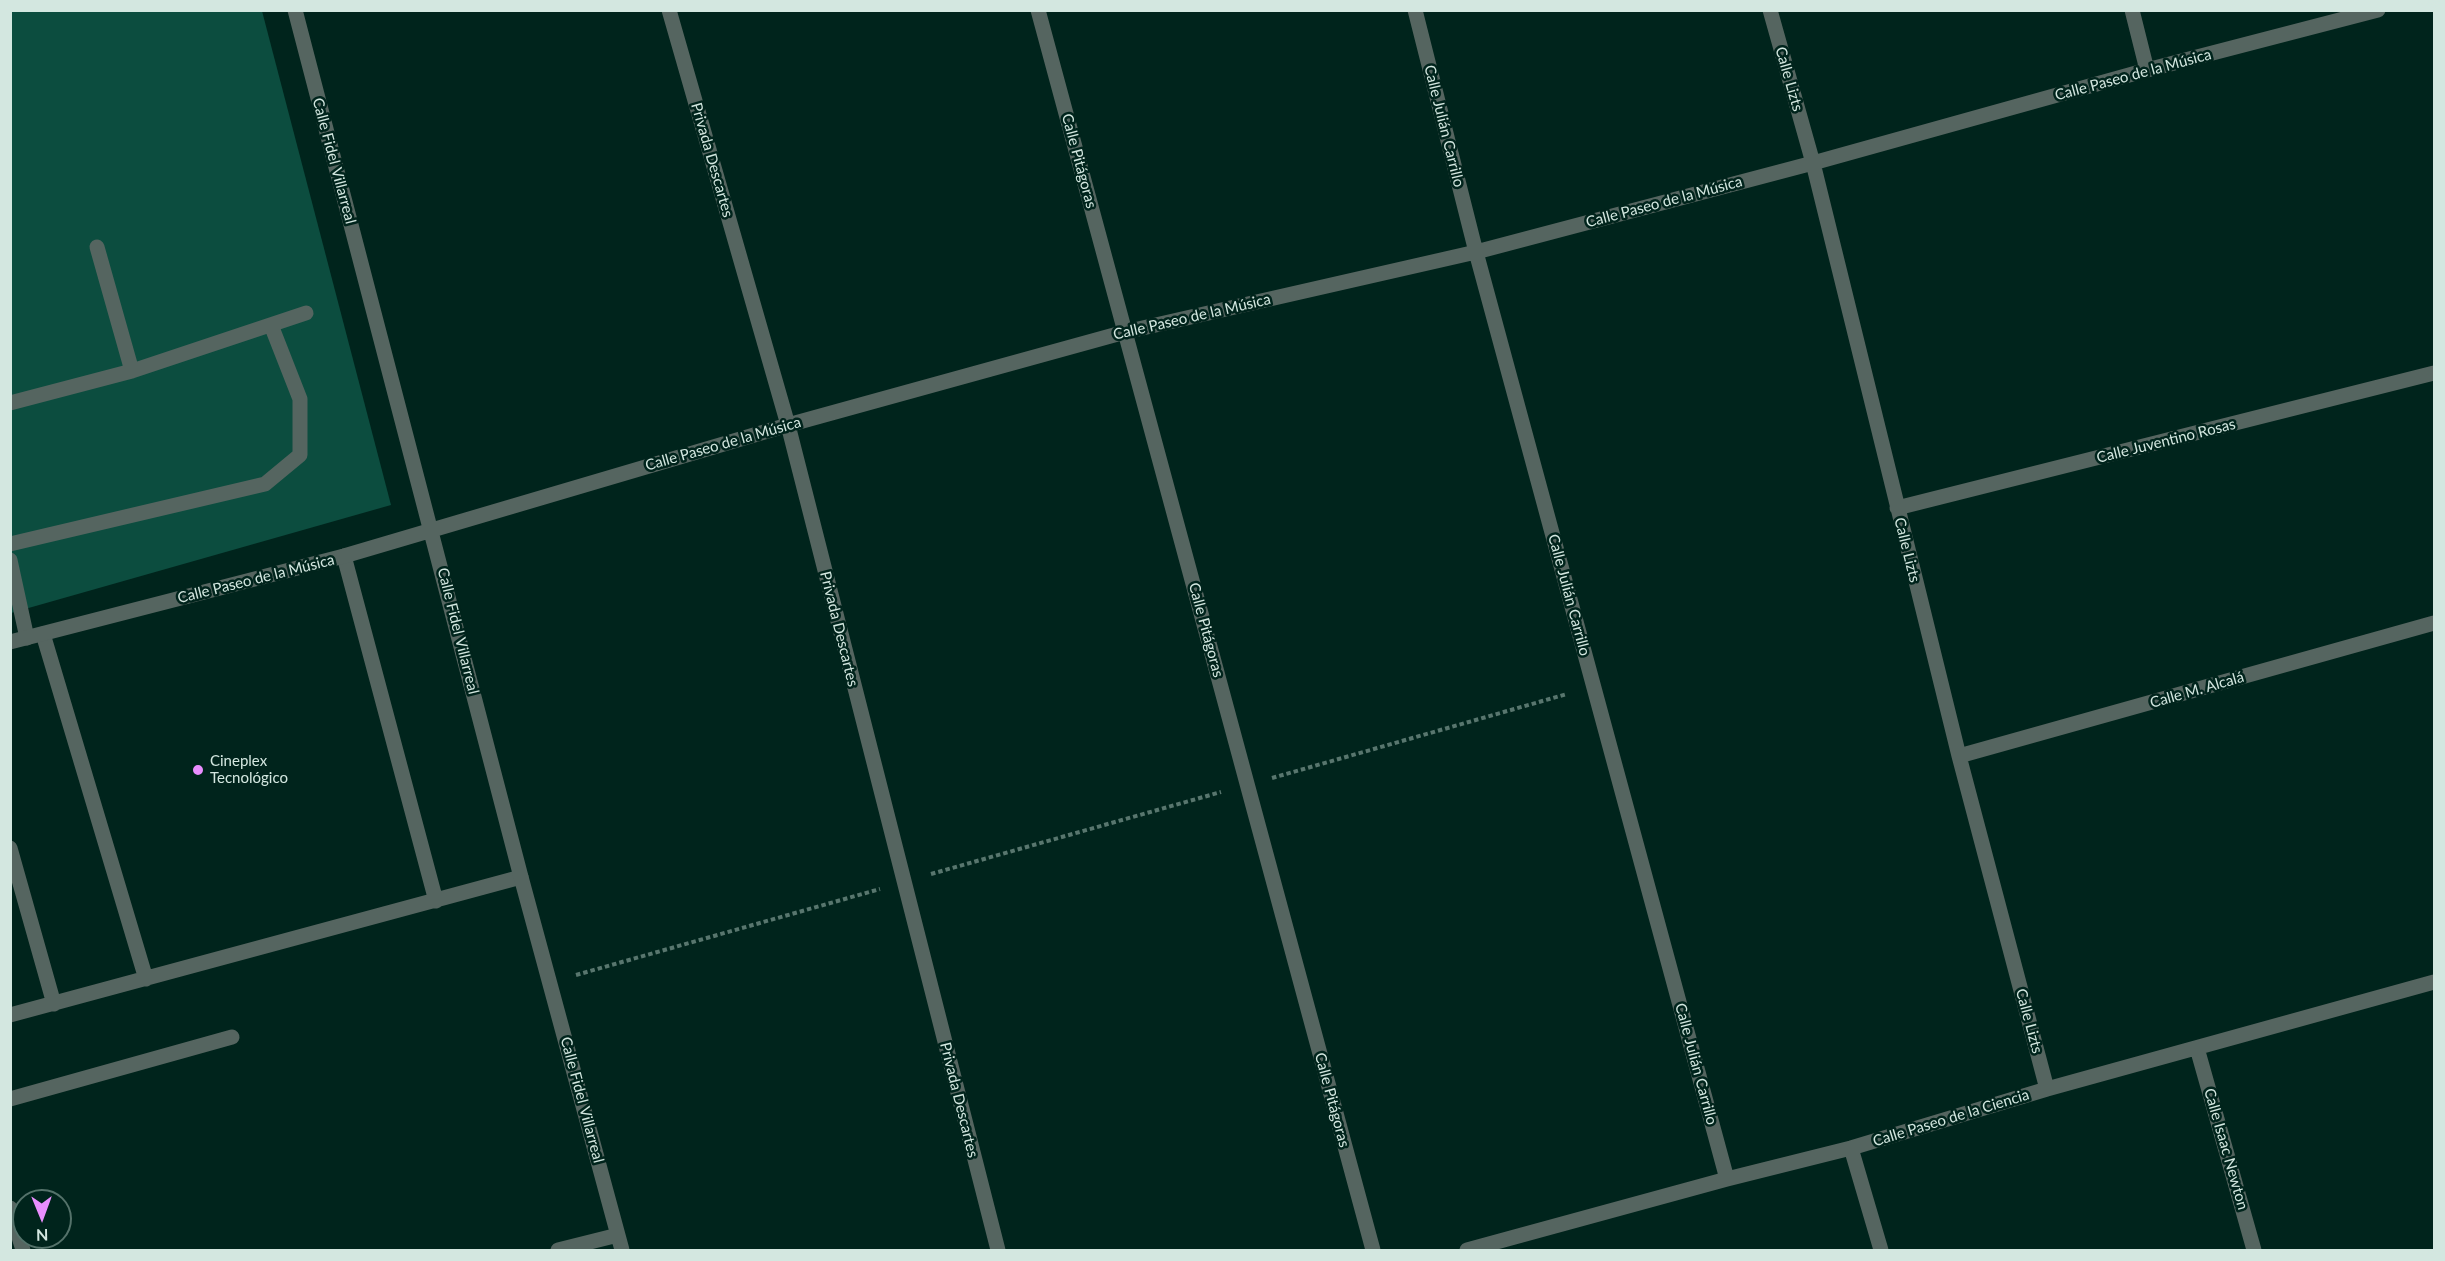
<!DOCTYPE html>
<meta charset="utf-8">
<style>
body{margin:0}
#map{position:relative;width:2445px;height:1261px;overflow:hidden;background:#00241c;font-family:Lato,sans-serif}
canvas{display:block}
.frame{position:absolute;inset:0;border:12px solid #d3e7e0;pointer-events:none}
.north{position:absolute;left:12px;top:1189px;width:60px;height:60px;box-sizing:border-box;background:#00241c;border:2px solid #54726a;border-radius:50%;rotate:179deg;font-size:16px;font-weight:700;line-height:24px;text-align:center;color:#d3e7e0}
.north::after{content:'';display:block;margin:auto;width:21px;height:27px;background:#e98efe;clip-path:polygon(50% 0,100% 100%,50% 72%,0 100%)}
</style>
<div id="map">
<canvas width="2445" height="1261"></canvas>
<div class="frame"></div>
<div class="north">N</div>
</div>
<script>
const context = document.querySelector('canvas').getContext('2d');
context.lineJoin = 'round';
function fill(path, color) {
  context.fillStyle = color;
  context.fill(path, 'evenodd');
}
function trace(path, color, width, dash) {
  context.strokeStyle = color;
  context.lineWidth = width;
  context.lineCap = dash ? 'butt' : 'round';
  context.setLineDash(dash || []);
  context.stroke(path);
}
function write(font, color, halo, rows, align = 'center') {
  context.font = font + ' Lato,sans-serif';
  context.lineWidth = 5;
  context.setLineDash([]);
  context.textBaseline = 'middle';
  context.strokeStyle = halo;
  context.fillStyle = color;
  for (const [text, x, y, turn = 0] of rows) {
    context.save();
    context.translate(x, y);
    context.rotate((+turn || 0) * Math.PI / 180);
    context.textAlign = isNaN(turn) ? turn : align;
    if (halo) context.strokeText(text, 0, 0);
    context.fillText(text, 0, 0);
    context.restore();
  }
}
const green = new Path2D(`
 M11,11H262L391,505L11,613Z`);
const path = new Path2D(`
 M1272,778L1567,694
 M931,874L1221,792
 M576,975L880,889`);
const service = new Path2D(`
 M97,247L132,371
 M10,403L132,371L306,313
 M10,544L265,484L300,455V399L271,325
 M344,556L436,901
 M10,560L27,638
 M43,634L146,979
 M10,848L54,1004
 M10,1015L521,877
 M10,1099L232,1037
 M10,1208L23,1250`);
const minor = new Path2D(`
 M295,10L521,877L622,1250
 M669,10L788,425L998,1250
 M1038,10L1373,1250
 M1415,10L1476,252L1727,1179
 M1770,10L1813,163L1959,756L2047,1089
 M2132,10L2147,70
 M1897,508L2434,373
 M10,642L344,556L788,425L1125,332L1476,252L1813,163L2147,70L2378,10
 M1959,756L2434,623
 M2197,1048L2254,1250
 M1851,1148L1881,1250
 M558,1250L618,1235
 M1467,1250L1727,1179L1851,1148L2047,1089L2434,982`);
const markers = [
 [198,770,6,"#e98efe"]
];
const streetNames = [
 ["Calle Paseo de la Música",2133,75,-15],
 ["Calle Lizts",1789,79,74],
 ["Calle Julián Carrillo",1444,126,76],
 ["Privada Descartes",712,160,74],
 ["Calle Fidel Villarreal",334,161,75],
 ["Calle Pitágoras",1079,161,75],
 ["Calle Paseo de la Música",1664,202,-15],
 ["Calle Paseo de la Música",1192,317,-13],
 ["Calle Juventino Rosas",2166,441,-14],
 ["Calle Paseo de la Música",723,444,-16],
 ["Calle Lizts",1907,550,76],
 ["Calle Paseo de la Música",256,579,-14],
 ["Calle Julián Carrillo",1569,595,75],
 ["Privada Descartes",839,629,76],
 ["Calle Pitágoras",1206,630,75],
 ["Calle Fidel Villarreal",458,631,76],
 ["Calle M. Alcalá",2197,690,-16],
 ["Calle Lizts",2029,1021,75],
 ["Calle Julián Carrillo",1696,1064,75],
 ["Calle Fidel Villarreal",582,1100,75],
 ["Privada Descartes",959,1100,76],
 ["Calle Pitágoras",1332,1100,75],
 ["Calle Paseo de la Ciencia",1951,1118,-17],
 ["Calle Isaac Newton",2226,1149,74]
];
const poiNames = [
 ["Cineplex",210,761],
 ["Tecnológico",210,778]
];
fill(green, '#0c4d3f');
trace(path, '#58766e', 4, [4.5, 3]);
trace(service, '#556560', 15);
trace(minor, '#556560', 15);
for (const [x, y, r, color] of markers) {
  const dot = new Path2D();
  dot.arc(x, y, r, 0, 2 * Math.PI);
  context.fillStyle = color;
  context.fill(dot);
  trace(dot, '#00241c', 2);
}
write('15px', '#d3e7e0', '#00241c', streetNames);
write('15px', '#d3e7e0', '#00241c', poiNames, 'left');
</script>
